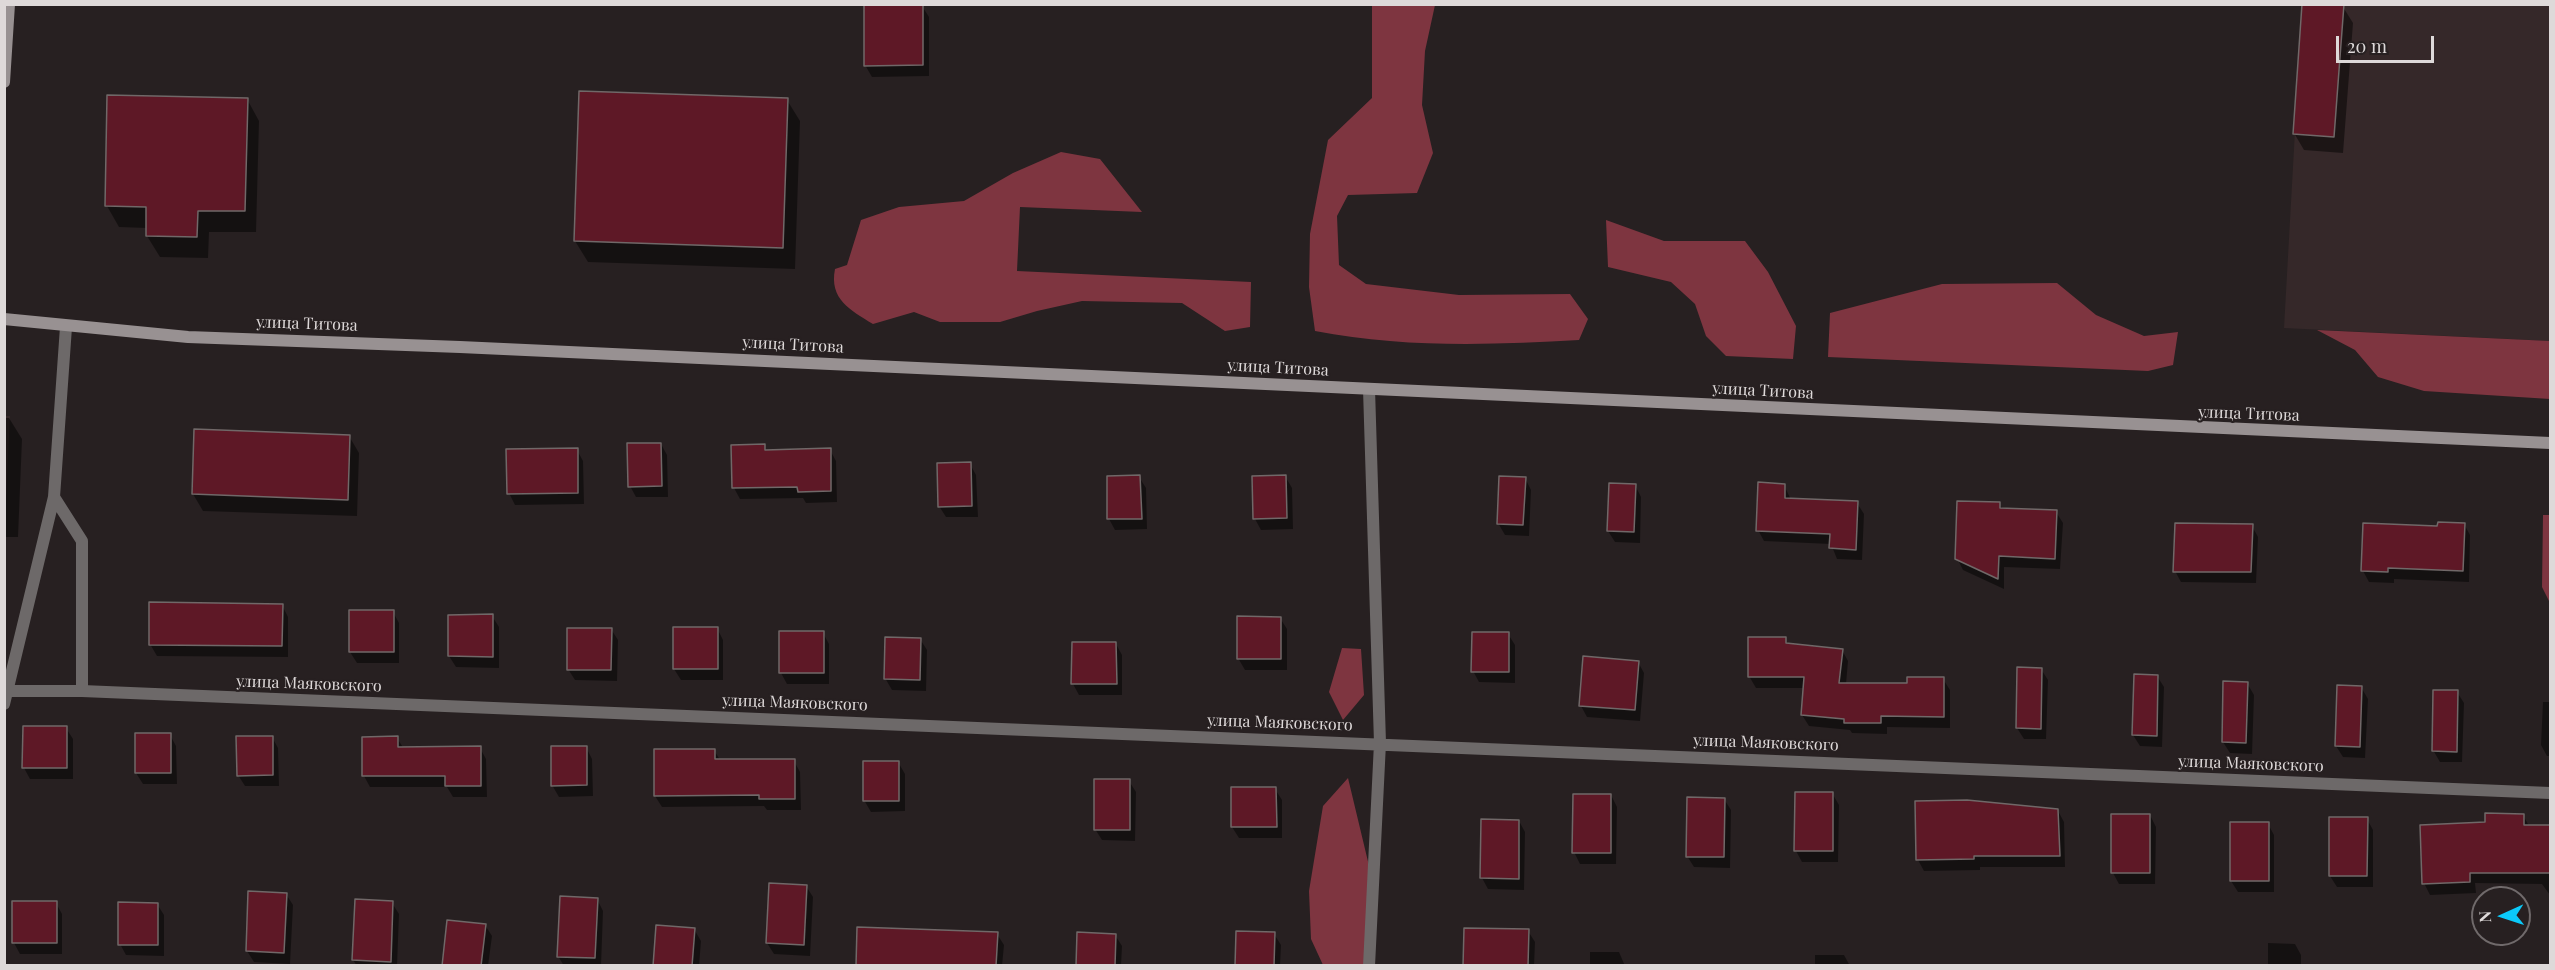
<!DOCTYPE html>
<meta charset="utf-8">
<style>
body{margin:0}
#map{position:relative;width:2555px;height:970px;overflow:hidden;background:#272021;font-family:"Playfair Display",serif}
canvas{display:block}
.frame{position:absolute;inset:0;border:6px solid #ded9d9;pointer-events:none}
.north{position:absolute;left:2471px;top:886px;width:60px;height:60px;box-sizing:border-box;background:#272021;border:2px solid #706a6b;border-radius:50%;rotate:267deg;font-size:16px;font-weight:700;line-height:24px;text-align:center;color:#ded9d9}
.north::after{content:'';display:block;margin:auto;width:21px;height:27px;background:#0bcafa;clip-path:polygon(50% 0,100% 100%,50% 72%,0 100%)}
.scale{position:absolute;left:2336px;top:36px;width:98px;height:27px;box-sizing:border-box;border:3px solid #ded9d9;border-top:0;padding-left:8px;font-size:18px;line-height:21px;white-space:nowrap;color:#ded9d9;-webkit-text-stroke:4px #272021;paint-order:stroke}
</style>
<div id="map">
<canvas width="2555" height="970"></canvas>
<div class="frame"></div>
<div class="north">N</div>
<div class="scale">20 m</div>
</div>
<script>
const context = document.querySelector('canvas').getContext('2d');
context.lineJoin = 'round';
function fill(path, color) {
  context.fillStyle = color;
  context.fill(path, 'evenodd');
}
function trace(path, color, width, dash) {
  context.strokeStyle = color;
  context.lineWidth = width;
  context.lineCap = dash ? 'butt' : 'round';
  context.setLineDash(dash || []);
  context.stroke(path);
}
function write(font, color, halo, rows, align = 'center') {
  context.font = font + ' "Playfair Display",serif';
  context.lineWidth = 4.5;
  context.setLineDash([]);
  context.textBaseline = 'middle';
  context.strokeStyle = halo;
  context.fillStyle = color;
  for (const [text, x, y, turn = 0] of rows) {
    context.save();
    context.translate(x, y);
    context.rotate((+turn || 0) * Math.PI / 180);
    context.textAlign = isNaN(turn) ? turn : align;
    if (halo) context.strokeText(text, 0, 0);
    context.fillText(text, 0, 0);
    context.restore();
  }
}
const built = new Path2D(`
 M2302,5H2550V341L2284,328Z
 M5,416H10L5,523L4,416Z`);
const forest = new Path2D(`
 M1372,5H1435L1425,51L1422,105L1433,153L1417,193L1348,195L1337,216L1339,265L1366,284L1459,295L1570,294L1588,319L1579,340C1492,345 1401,348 1315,331L1309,287L1310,234L1328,140L1372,98Z
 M1061,152L1100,159L1142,212L1020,207L1017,271L1251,282L1250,327L1225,331L1182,303L1082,301L1037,311L1000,322H940L914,312L873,324C850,310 829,299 835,269L847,265L861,220L899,207L964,201L1013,173Z
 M1606,220L1664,241H1745L1768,272L1796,326L1793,359L1726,356L1706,336L1695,304L1671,282L1608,267Z
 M2057,283L2096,315L2144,336L2178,332L2173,365L2148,371L1828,357L1830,313L1942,284Z
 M2317,330L2550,341V399L2424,391L2378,377L2355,350Z
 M2543,515H2550V603L2542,587Z
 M1342,648L1361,649L1364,695L1343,720L1329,692Z
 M1348,778L1376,895L1373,965H1323L1311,939L1309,891L1323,806Z`);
const shadow = new Path2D(`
 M922,6L929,17V76L872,77L865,65Z
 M2343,7L2353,23L2343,153L2304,150L2294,133Z
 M247,99L259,121L256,232H209L208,258L160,257L147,236V228L119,227L107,206Z
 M787,100L800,121L795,269L588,262L575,241Z
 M4,418H9L22,439L18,537H4Z
 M349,436L359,453L357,516L203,511L193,494Z
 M661,444L667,455L668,497H636L630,486Z
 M764,446L767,451L830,450L836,461L837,502L806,503L803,498L740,499L734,488Z
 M577,450L583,461L584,504L515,505L509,493Z
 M970,464L976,475L978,517H946L939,506Z
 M1285,476L1292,488L1293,529L1261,530L1255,519Z
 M1139,477L1146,488L1147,529L1115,530L1109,519Z
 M1525,478L1531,490L1529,536L1505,535L1498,523Z
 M1635,485L1641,497L1640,543L1615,542L1608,531Z
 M1784,485L1791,500L1857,503L1864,514L1862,560L1837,559L1831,544L1764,541L1758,530Z
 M1999,504L2003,509L2056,512L2063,523L2060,569L2004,567V589L1963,570L1957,558Z
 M2464,524L2470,535L2469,582L2394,579V583L2369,582L2363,571L2439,528Z
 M2252,526L2258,537L2256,583L2181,582L2175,571Z
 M282,605L288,617V657L157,656L150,644Z
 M393,612L399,623V663H357L350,652Z
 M450,616H492L499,627V668L456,667L449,656Z
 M1280,618L1287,629V670H1245L1238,658Z
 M717,628L723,640V680H681L674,669Z
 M611,629L618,640L617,681L575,680L568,669Z
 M823,633L829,644V684H787L781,673Z
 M1508,634L1515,645V683L1479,682L1473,671Z
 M920,639L927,650L926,691L892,690L885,678Z
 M1785,639L1788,645L1842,650L1848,661L1846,684L1908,685L1943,679L1950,690V728L1887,727V734L1852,733L1850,730L1809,726L1802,715L1805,688H1756L1749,676Z
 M1116,644L1122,655V695H1079L1073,684Z
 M1638,662L1644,673L1640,721L1587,717L1581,706Z
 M2041,669L2048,680L2046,739H2024L2017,728Z
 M2157,676L2164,687L2162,747L2140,746L2133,735Z
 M2247,683L2254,695L2252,754L2230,753L2223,742Z
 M2361,687L2368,699L2365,758L2343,757L2336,746Z
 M2457,692L2464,703L2462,762H2440L2433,750Z
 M2543,702H2550V756H2547L2541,745Z
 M66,728L73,739V779H30L24,768Z
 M170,735L176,746L177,784H143L136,773Z
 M272,737L278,748L279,786H245L238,775Z
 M397,738L404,749L480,748L486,759L487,797H453L447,787H370L364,776Z
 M586,747L592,759L593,796L559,797L552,785Z
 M714,750L720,760L794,761L800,772L801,810H767L764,806L662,807L655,796Z
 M898,762L905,774V811L871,812L864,800Z
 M1129,781L1136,792L1135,841L1102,840L1095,829Z
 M1275,789L1282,800V838H1239L1232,827Z
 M1832,793L1839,805L1838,862H1802L1796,851Z
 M1611,795L1617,807L1616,864H1580L1574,852Z
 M1724,799L1731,810L1730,868L1694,867L1687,856Z
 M2058,811L2064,822L2065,867H1980V870L1924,871L1918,860Z
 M2150,815L2156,827L2155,884H2119L2113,873Z
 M2523,815L2529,826H2550V895L2542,884L2475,883L2476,893L2430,895L2424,883L2487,824Z
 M2367,819L2373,830V887H2337L2330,876Z
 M1482,821H1519L1525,832L1524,890L1488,889L1482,878Z
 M2268,824L2274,835V892H2238L2231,881Z
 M806,886L813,897L810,956L774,954L767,943Z
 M286,894L293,905L290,964L254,962L247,951Z
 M597,899L603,911L601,966H564L558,956Z
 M56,903L62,914V954H20L14,943Z
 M392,903L399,914L397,966H357L353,960Z
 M157,904L164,915V956L126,955L120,944Z
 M485,925L492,936L488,966H445Z
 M694,929L701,941L699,966H654Z
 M1528,931L1535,942L1534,966H1464Z
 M997,934L1004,945L1002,966H857Z
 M1274,934L1281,945L1280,966H1236Z
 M1115,935L1122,946L1121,966H1077Z
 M2268,943L2295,944L2301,955V966H2268Z
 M1590,952H1619L1625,966H1590Z
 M1815,955H1844L1850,966H1815Z`);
const building = new Path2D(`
 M2302,4H2344L2334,137L2293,134Z
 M864,5H923V65L864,66Z
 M579,91L788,98L783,248L574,241Z
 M107,95L248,98L245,211H198L197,237L146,236V207L105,206Z
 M194,429L350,435L348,500L192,494Z
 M627,443H661L662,486L628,487Z
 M765,444V450L831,448V491L798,492L797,487L732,488L731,445Z
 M578,448V493L507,494L506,449Z
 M971,462L972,506L938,507L937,463Z
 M1140,475L1142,519H1107V476Z
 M1286,475L1287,518L1253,519L1252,476Z
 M1499,476L1526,477L1523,525L1497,524Z
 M1758,482L1785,484V498L1858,501L1856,550L1829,548L1830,534L1756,531Z
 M1609,483L1636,484L1634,532L1607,531Z
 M1957,501L2000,502V508L2057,510L2055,559L1999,556L1998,579L1955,559Z
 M2438,522L2465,523L2463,571L2388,568V572L2361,571L2363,523L2437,526Z
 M2175,523L2253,524L2251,572H2173Z
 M149,602L283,604L282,646L149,645Z
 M349,610H394V652H349Z
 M493,614V657L448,656V615Z
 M1237,616L1281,617V659H1237Z
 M673,627H718V669H673Z
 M567,628H612L611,670H567Z
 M779,631H824V673H779Z
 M1472,632H1509V672H1471Z
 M885,637L921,638L920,680L884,679Z
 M1748,637H1786V643L1843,649L1839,683H1907V677H1944V717L1881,716V723H1844V719L1801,715L1804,677H1748Z
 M1072,642H1116L1117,684H1071Z
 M1583,656L1639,661L1635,710L1579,706Z
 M2017,667L2042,668L2041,729L2016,728Z
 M2134,674L2158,675L2157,736L2132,735Z
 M2223,681L2248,682L2246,743L2222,742Z
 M2337,685L2362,686L2360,747L2335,746Z
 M2433,690H2458L2457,752L2432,751Z
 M23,726H67V768H22Z
 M135,733H171V773H135Z
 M236,736H273V775L237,776Z
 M398,736V747L481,746V786H445V776H362V737Z
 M551,746H587V785L551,786Z
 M654,749H715V759H795V799H759V795L654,796Z
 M863,761H899V801H863Z
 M1094,779H1130V830H1094Z
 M1231,787H1276L1277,827H1231Z
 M1795,792H1833V851H1794Z
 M1573,794H1611V853H1572Z
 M1687,797L1725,798L1724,857H1686Z
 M1967,800L2058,809L2060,856H1974V859L1916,860L1915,801Z
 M2485,813L2524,814V825H2550V873H2470V882L2422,884L2420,825L2485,822Z
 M2111,814H2150V873H2111Z
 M2329,817H2368L2367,876H2329Z
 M1481,819L1519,820V879L1480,878Z
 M2230,822H2269V881H2230Z
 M769,883L807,885L804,945L766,943Z
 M248,891L287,893L284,953L246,951Z
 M560,896L598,898L595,958L557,957Z
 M355,899L393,901L391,962L352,960Z
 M12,901H57V943H12Z
 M118,902L158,903V945H118Z
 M447,920L486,924L481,966H442Z
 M656,925L695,928L692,966H653Z
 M857,927L998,932L996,966H856Z
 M1464,928L1529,929L1528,966H1463Z
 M1236,931L1275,932L1274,966H1235Z
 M1077,932L1116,934L1115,966H1076Z`);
const street = new Path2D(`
 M1369,389L1380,743L1369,966
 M54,497L82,541V691
 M8,691H82L2550,793
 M4,704L54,497L66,327`);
const secondary = new Path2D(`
 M4,82L9,4
 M4,319L188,337L460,347L2550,443`);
const streetNames = [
 ["улица Титова",307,324,2],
 ["улица Титова",793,345,3],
 ["улица Титова",1278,368,3],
 ["улица Титова",1763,391,3],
 ["улица Титова",2249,414,2],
 ["улица Маяковского",309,684,2],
 ["улица Маяковского",795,703,2],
 ["улица Маяковского",1280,723,2],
 ["улица Маяковского",1766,743,2],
 ["улица Маяковского",2251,764,2]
];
fill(built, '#352829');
fill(forest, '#7e3540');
fill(shadow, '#0007');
fill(building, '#5e1826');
trace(building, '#706868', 1.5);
trace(street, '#6d6969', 12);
trace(secondary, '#989192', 12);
write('16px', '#ded9d9', '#272021', streetNames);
</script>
